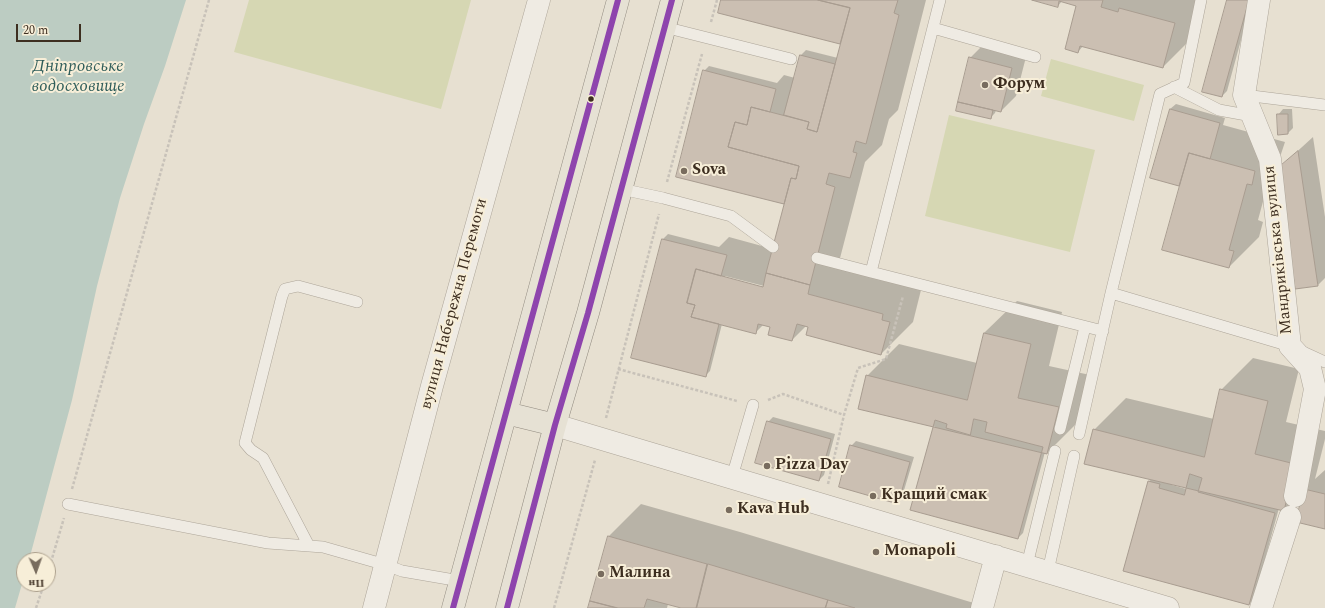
<!DOCTYPE html>
<meta charset="utf-8">
<style>
body{margin:0}
#map{position:relative;width:1325px;height:608px;overflow:hidden;background:#e7e0d1;font-family:Spectral,serif}
canvas{display:block}
.north{position:absolute;left:16px;top:552px;width:40px;height:40px;box-sizing:border-box;background:#f7eed8;border:1px solid #ada18e;border-radius:50%;rotate:178deg;font-size:11px;font-weight:700;line-height:16px;text-align:center;color:#3d2e20}
.north::after{content:'';display:block;margin:auto;width:14px;height:18px;background:#786c5e;clip-path:polygon(50% 0,100% 100%,50% 72%,0 100%)}
.scale{position:absolute;left:16px;top:24px;width:65px;height:18px;box-sizing:border-box;border:2px solid #3d2e20;border-top:0;padding-left:5px;font-size:12px;line-height:14px;white-space:nowrap;color:#3d2e20;-webkit-text-stroke:3px #f7eed8;paint-order:stroke}
</style>
<div id="map">
<canvas width="1325" height="608"></canvas>
<div class="north">Пн</div>
<div class="scale">20 m</div>
</div>
<script>
const context = document.querySelector('canvas').getContext('2d');
context.lineJoin = 'round';
function fill(path, color) {
  context.fillStyle = color;
  context.fill(path, 'evenodd');
}
function trace(path, color, width, dash) {
  context.strokeStyle = color;
  context.lineWidth = width;
  context.lineCap = dash ? 'butt' : 'round';
  context.setLineDash(dash || []);
  context.stroke(path);
}
function write(font, color, halo, rows, align = 'center') {
  context.font = font + ' Spectral,serif';
  context.lineWidth = 4;
  context.setLineDash([]);
  context.textBaseline = 'middle';
  context.strokeStyle = halo;
  context.fillStyle = color;
  for (const [text, x, y, turn = 0] of rows) {
    context.save();
    context.translate(x, y);
    context.rotate((+turn || 0) * Math.PI / 180);
    context.textAlign = isNaN(turn) ? turn : align;
    if (halo) context.strokeText(text, 0, 0);
    context.fillText(text, 0, 0);
    context.restore();
  }
}
const green = new Path2D(`
 M249,0H471L441,109L234,52Z
 M1051,59L1144,85L1134,121L1041,96Z
 M949,115L1095,150L1070,252L925,216Z`);
const water = new Path2D(`
 M0,0H186L165,66L144,124L120,198L97,286L72,400L29,560H24V577L15,608H0Z`);
const shadow = new Path2D(`
 M722,0H926L898,110L889,119L882,145L865,162L839,262L921,290L913,322L881,354L807,325L792,340L772,326L764,324L755,333L722,324L710,371L705,376L632,358L663,239L668,234L719,247L729,237L773,249L785,204L677,176L704,71L709,66L777,83L784,75L795,78L801,55L806,50L838,58L842,41L840,43ZM725,276L768,287L767,289L725,278Z
 M1036,0H1204L1195,35L1163,67L1083,46L1078,52V6L1062,1L1058,6Z
 M1228,0H1252L1227,91L1222,96Z
 M985,43L1027,53L1016,96L1001,111L996,110L995,113L990,118L970,58Z
 M1176,104L1225,118L1223,125L1285,142L1281,154L1274,161L1258,220L1263,222L1259,237L1229,267L1181,186L1152,178L1170,109Z
 M1283,109H1292L1293,128L1288,133L1278,115Z
 M1313,137L1325,217V278L1318,285L1279,168Z
 M1017,301L1062,312L1049,366L1090,375L1079,421L1047,453L1045,452L1023,533L1018,538L934,426L867,376L899,344L977,363L984,333Z
 M1253,358L1299,369L1286,422L1325,431V439L1315,479L1325,470V528L1305,488L1284,510L1279,508L1254,599L1249,604L1149,481L1152,479L1094,430L1126,398L1214,419L1221,390ZM1172,484L1187,487L1186,489L1172,485Z
 M773,417L835,434L824,475L819,480L768,422Z
 M856,441L914,457L902,497L897,503L851,446Z
 M641,504L740,532L977,604L975,608H685L668,604L667,608H590L609,536Z`);
const building = new Path2D(`
 M721,0H818L850,8L840,44L718,13Z
 M818,0H898L894,13L899,15L866,144L856,141L853,152L857,153L850,178L829,173L826,184L835,187L810,285L766,273L791,178L796,179L799,166L728,147L735,122L747,125L751,107L809,122L807,129L817,132L850,8Z
 M1032,0H1103L1101,7L1118,12L1119,8L1175,23L1163,68L1080,46L1078,53L1065,49L1076,6L1059,1L1058,7Z
 M1227,0H1249L1222,97L1202,92Z
 M800,55L835,64L817,132L807,129L809,122L784,115Z
 M969,57L1012,68L1001,112L958,102Z
 M703,70L776,89L770,112L751,107L747,125L735,122L728,147L799,166L796,179L791,178L784,204L676,177Z
 M958,102L993,110L991,119L956,111Z
 M1170,109L1220,123L1210,159L1189,153L1179,186L1150,178Z
 M1277,114H1288V134L1278,135Z
 M1298,151L1318,286L1295,289L1278,168Z
 M1189,153L1255,171L1252,185L1247,184L1229,250L1234,251L1229,268L1162,250Z
 M662,239L727,255L721,276L696,269L687,303L695,305L691,317L719,324L706,377L631,358Z
 M696,269L763,287L766,273L810,285L808,294L883,314L882,320L890,322L881,355L806,335L808,327L797,324L792,341L768,335L770,327L758,324L756,334L691,317L695,305L687,303Z
 M984,333L1031,344L1018,398L1059,407L1047,454L858,409L866,375L967,400Z
 M1220,389L1268,401L1255,454L1295,464L1284,511L1084,464L1093,429L1204,457Z
 M974,419L987,422L985,432L1043,447L1018,539L910,510L935,420L947,424L946,428L970,435Z
 M767,421L831,439L819,481L755,463Z
 M850,445L910,462L898,504L839,487Z
 M1190,474L1202,478L1198,492L1275,513L1249,605L1123,571L1148,481L1160,484L1159,488L1184,495Z
 M1304,489L1325,494V529L1296,522Z
 M608,536L707,564L696,608H681L647,599L644,608H618L590,601Z
 M708,564L828,600L825,608H697Z
 M828,600L855,608H826Z
 M590,601L616,608H588Z`);
const path = new Path2D(`
 M711,22L717,0
 M667,182L702,54
 M618,369L737,401
 M768,400L783,394L844,415
 M606,418L659,214
 M828,484L844,415L858,368L886,359L903,296
 M72,489L209,0
 M48,572L64,518
 M36,608L44,584
 M554,608L595,460`);
const lane = new Path2D(`
 M940,0L871,272L1103,331
 M664,27L791,59
 M933,28L1035,57
 M1174,87L1219,110L1252,116
 M1244,95L1325,105
 M621,189L663,198L731,216L773,247
 M817,258L871,272
 M1111,293L1290,346L1325,362
 M1060,429L1085,327
 M1079,434L1111,293L1160,94L1184,83L1201,0
 M732,477L753,405
 M68,504L268,543L323,547L386,565L402,571L460,581
 M309,546L263,458L251,450L245,443L282,296L285,289L298,286L357,302
 M1027,565L1055,451
 M1048,571L1074,456`);
const street = new Path2D(`
 M1259,0L1244,95L1270,159L1290,346L1310,368L1315,389L1295,496
 M555,425L1168,608
 M374,608L432,386L539,0
 M982,608L996,556
 M1261,608L1290,517`);
const primary = new Path2D(`
 M506,413L555,425
 M453,608L618,0
 M507,608L555,425L588,313L672,0`);
const bus1 = new Path2D(`
 M453,608L618,0
 M507,608L555,425L588,313L672,0`);
const markers = [
 [985,85,4,"#786c5e"],
 [591,99,3.5,"#3d2e20"],
 [684,171,4,"#786c5e"],
 [767,466,4,"#786c5e"],
 [873,496,4,"#786c5e"],
 [729,510,4,"#786c5e"],
 [876,552,4,"#786c5e"],
 [601,574,4,"#786c5e"]
];
const poiNames = [
 ["Форум",993,85],
 ["Sova",692,171],
 ["Pizza Day",775,466],
 ["Кращий смак",881,496],
 ["Kava Hub",737,510],
 ["Monapoli",884,552],
 ["Малина",609,574]
];
const streetNames = [
 ["Мандриківська вулиця",1279,250,-96],
 ["вулиця Набережна Перемоги",455,304,-75]
];
const waterNames = [
 ["Дніпровське",78,68],
 ["водосховище",78,88]
];
fill(green, '#d6d7b3');
fill(water, '#bcccc2');
fill(shadow, '#0003');
fill(building, '#cbbfb2');
trace(building, '#a89c90', 1);
trace(lane, '#ada599', 12);
trace(street, '#ada599', 23);
trace(primary, '#928b80', 23);
trace(path, '#c8c2b9', 2.5, [3, 2]);
trace(lane, '#efebe3', 11);
trace(street, '#efebe3', 22);
trace(primary, '#e6e1d4', 22);
trace(bus1, '#8e44ad', 6);
for (const [x, y, r, color] of markers) {
  const dot = new Path2D();
  dot.arc(x, y, r, 0, 2 * Math.PI);
  context.fillStyle = color;
  context.fill(dot);
  trace(dot, '#f7eed8', 1.5);
}
write('bold 16px', '#3d2e20', '#f7eed8', poiNames, 'left');
write('16px', '#3d2e20', '#f7eed8', streetNames);
write('italic 17px', '#2f5d5a', '#f7eed8', waterNames);
</script>
